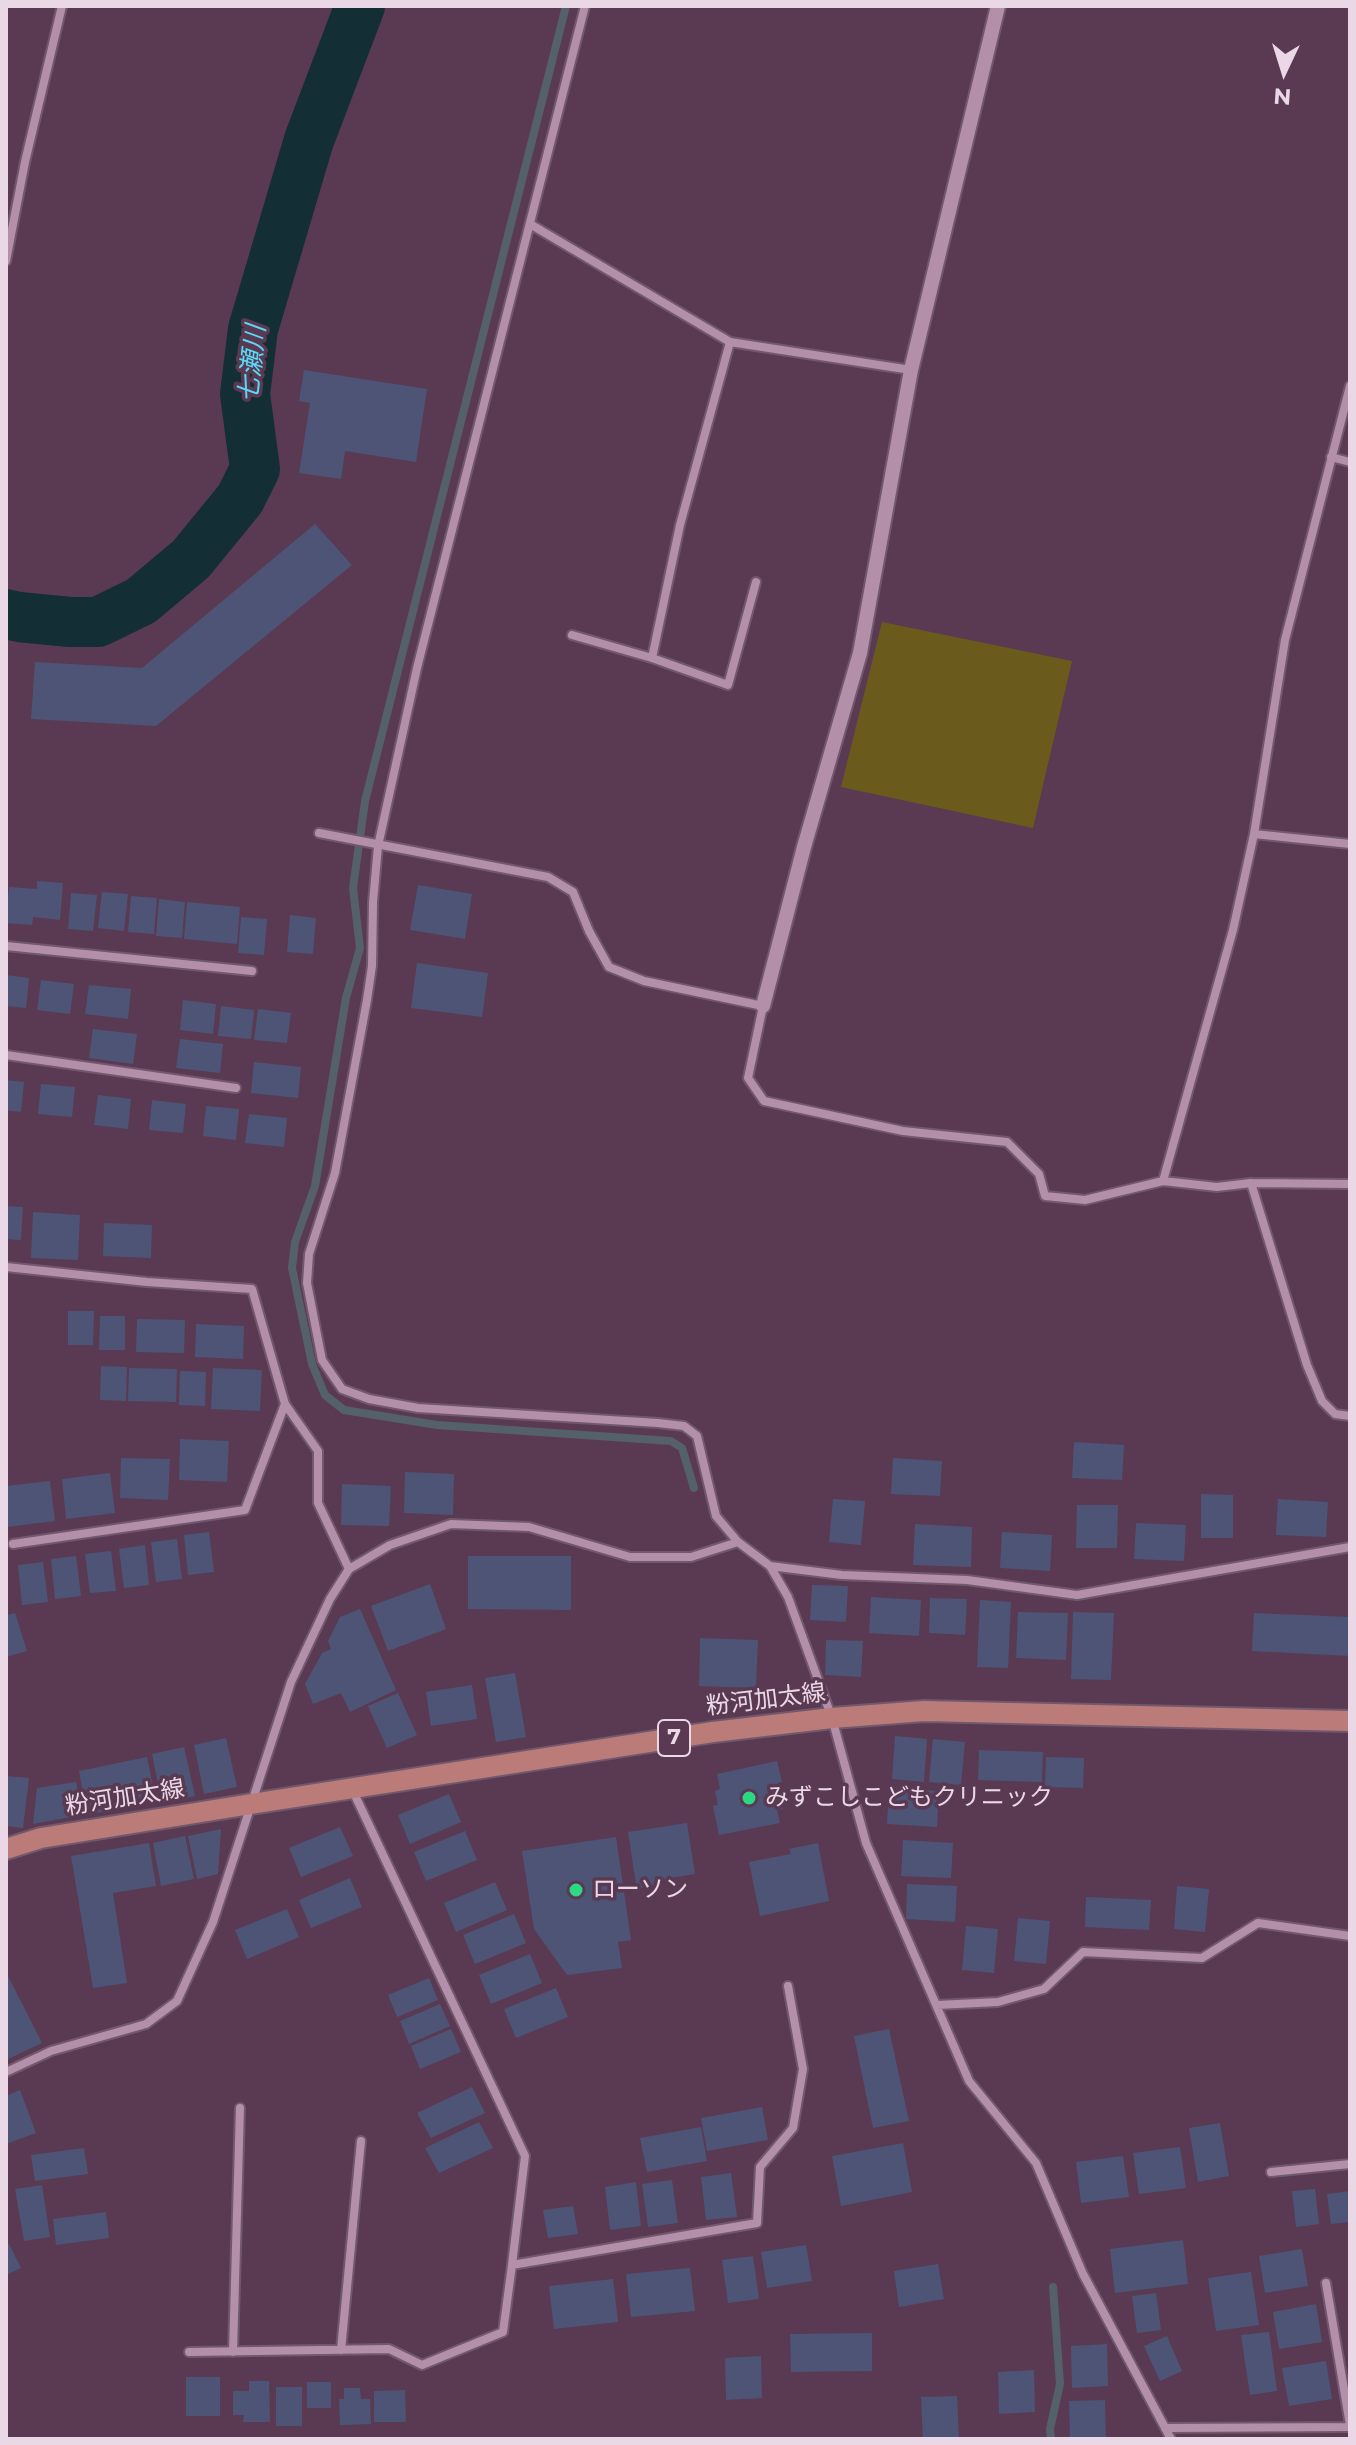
<!DOCTYPE html>
<meta charset="utf-8">
<style>
body{margin:0}
#map{position:relative;width:1356px;height:2445px;overflow:hidden;background:#593a52;font-family:Montserrat,sans-serif}
canvas{display:block}
.frame{position:absolute;inset:0;border:8px solid #ebd8e6;pointer-events:none}
.north{position:absolute;left:1244px;top:32px;width:80px;height:80px;-webkit-text-stroke:6px #593a52;paint-order:stroke;rotate:184deg;font-size:22px;font-weight:700;line-height:32px;text-align:center;color:#ebd8e6}
.north::after{content:'';display:block;margin:auto;width:28px;height:36px;background:#ebd8e6;clip-path:polygon(50% 0,100% 100%,50% 72%,0 100%)}
</style>
<div id="map">
<canvas width="1356" height="2445"></canvas>
<div class="frame"></div>
<div class="north">N</div>
</div>
<script>
const context = document.querySelector('canvas').getContext('2d');
context.lineJoin = 'round';
function fill(path, color) {
  context.fillStyle = color;
  context.fill(path, 'evenodd');
}
function trace(path, color, width, dash) {
  context.strokeStyle = color;
  context.lineWidth = width;
  context.lineCap = dash ? 'butt' : 'round';
  context.setLineDash(dash || []);
  context.stroke(path);
}
function write(font, color, halo, rows, align = 'center') {
  context.font = font + ' Montserrat,"Noto Sans JP",sans-serif';
  context.lineWidth = 7;
  context.setLineDash([]);
  context.textBaseline = 'middle';
  context.strokeStyle = halo;
  context.fillStyle = color;
  for (const [text, x, y, turn = 0] of rows) {
    context.save();
    context.translate(x, y);
    context.rotate((+turn || 0) * Math.PI / 180);
    context.textAlign = isNaN(turn) ? turn : align;
    if (halo) context.strokeText(text, 0, 0);
    context.fillText(text, 0, 0);
    context.restore();
  }
}
const green = new Path2D(`
 M882,622L1072,661L1033,828L841,787Z`);
const stream = new Path2D(`
 M566,6L365,801L353,888L360,948L346,998L315,1186L295,1242L292,1268L312,1364L325,1395L344,1410L437,1425L671,1441L682,1448L694,1488
 M1051,2439L1050,2429L1060,2384L1053,2287`);
const river = new Path2D(`
 M6,614L19,617L70,622H98L141,601L191,559L240,499L255,469L245,394L253,329L309,140L360,6`);
const building = new Path2D(`
 M304,370L427,389L416,462L345,451L341,479L299,473L310,403L299,401Z
 M315,524L352,565L156,726L31,719L35,662L142,668Z
 M37,881L63,883L60,920L33,917L32,925L6,923L9,887L37,889Z
 M418,885L472,894L465,939L410,930Z
 M102,892L128,894L124,931L98,928Z
 M71,893L97,895L93,931L68,929Z
 M131,896L157,898L154,934L128,932Z
 M159,899L185,902L182,938L156,936Z
 M187,902L240,907L237,944L184,939Z
 M290,915L316,918L313,954L287,952Z
 M241,917L267,919L264,955L238,953Z
 M417,963L488,973L482,1017L411,1008Z
 M6,975L29,978L26,1008L6,1006Z
 M41,980L74,984L70,1014L37,1010Z
 M89,985L131,989L128,1019L85,1014Z
 M183,1000L216,1004L213,1034L180,1030Z
 M221,1006L254,1010L251,1039L218,1036Z
 M258,1009L291,1013L287,1043L254,1040Z
 M93,1029L137,1034L133,1064L89,1058Z
 M180,1039L223,1044L220,1073L176,1068Z
 M254,1062L301,1067L298,1098L251,1093Z
 M6,1080L24,1082L21,1112L6,1110Z
 M41,1084L75,1087L72,1117L38,1114Z
 M98,1095L131,1099L128,1129L94,1125Z
 M152,1100L186,1104L183,1133L149,1130Z
 M206,1106L239,1109L236,1140L203,1136Z
 M249,1114L287,1118L284,1147L245,1143Z
 M6,1206L23,1207L21,1240L6,1239Z
 M33,1212L80,1215L78,1260L31,1258Z
 M104,1223L152,1225L151,1258L103,1256Z
 M68,1311H94L93,1345H68Z
 M100,1316H125V1350H99Z
 M137,1319L185,1320L184,1353L136,1352Z
 M196,1324L244,1326L243,1359L195,1357Z
 M101,1366L127,1367L126,1401L100,1400Z
 M129,1368L177,1369L176,1402L128,1401Z
 M213,1368L262,1370L260,1411L211,1409Z
 M180,1371L206,1372L205,1406L179,1405Z
 M180,1439L229,1441L227,1482L179,1480Z
 M1074,1442L1124,1445L1122,1480L1072,1478Z
 M121,1458L170,1459L168,1500L120,1498Z
 M893,1458L942,1461L940,1496L891,1494Z
 M405,1472L454,1474L453,1515L404,1513Z
 M110,1473L115,1513L66,1519L62,1479Z
 M50,1481L55,1521L6,1527V1486Z
 M342,1484L391,1486L389,1526L341,1525Z
 M1201,1494L1233,1495V1538H1201Z
 M833,1499L865,1501L861,1545L829,1542Z
 M1278,1499L1328,1502L1326,1537L1276,1535Z
 M1077,1505H1118L1117,1548H1076Z
 M1136,1523L1186,1525L1184,1561L1134,1559Z
 M915,1524L972,1527L971,1567L913,1565Z
 M209,1532L214,1572L188,1575L184,1535Z
 M1002,1532L1052,1535L1050,1571L1000,1568Z
 M177,1539L182,1579L156,1582L151,1542Z
 M145,1545L149,1585L124,1588L119,1549Z
 M111,1551L116,1591L90,1593L85,1554Z
 M76,1556L81,1596L55,1599L51,1559Z
 M468,1556H571V1610L468,1609Z
 M43,1562L48,1602L22,1605L18,1565Z
 M430,1584L446,1629L388,1651L371,1606Z
 M812,1585L848,1586L846,1622L810,1620Z
 M871,1597L921,1600L919,1636L869,1633Z
 M930,1598L967,1599L965,1635L929,1633Z
 M980,1600L1011,1602L1008,1668L977,1667Z
 M360,1609L396,1690L350,1712L341,1693L313,1704L305,1684L322,1653L331,1649L328,1641L340,1617Z
 M1018,1612L1068,1613L1066,1660L1016,1658Z
 M1073,1612L1114,1613L1111,1680L1071,1679Z
 M15,1613L27,1651L6,1657V1615Z
 M1254,1613L1350,1617V1656L1252,1651Z
 M700,1638L758,1640L756,1688L699,1686Z
 M826,1640L863,1641L861,1677L825,1675Z
 M515,1673L526,1737L496,1742L485,1678Z
 M472,1685L477,1719L431,1726L426,1692Z
 M398,1693L417,1735L387,1748L368,1706Z
 M895,1736L927,1739L924,1782L892,1779Z
 M226,1738L237,1787L204,1794L194,1745Z
 M933,1739L965,1742L961,1785L929,1782Z
 M184,1747L195,1796L162,1803L152,1754Z
 M979,1750L1043,1752L1042,1782L978,1780Z
 M147,1757L156,1801L87,1815L79,1771Z
 M1046,1757L1084,1758L1083,1788L1045,1787Z
 M777,1761L782,1782L778,1783L783,1809L777,1810L780,1823L719,1835L713,1806L718,1805L715,1791L720,1789L717,1774Z
 M6,1776L29,1778L23,1828L6,1826Z
 M76,1782L82,1815L33,1824L37,1788Z
 M889,1788L939,1791L937,1827L887,1824Z
 M449,1794L461,1822L410,1844L398,1815Z
 M687,1823L695,1874L659,1880L660,1885L640,1888V1884H636L628,1832Z
 M340,1827L353,1856L301,1877L289,1848Z
 M221,1829L218,1874L197,1879L188,1836Z
 M465,1831L477,1860L426,1881L414,1852Z
 M185,1836L194,1879L161,1886L153,1843Z
 M616,1837L631,1940L618,1942L622,1968L567,1975L534,1929L522,1851Z
 M903,1840L953,1843L951,1878L901,1876Z
 M149,1843L156,1886L113,1893L127,1983L93,1988L71,1856Z
 M818,1843L829,1901L760,1916L749,1862L791,1854L789,1849Z
 M350,1878L362,1907L311,1928L299,1900Z
 M495,1882L507,1910L456,1932L444,1903Z
 M907,1884L957,1886L955,1922L906,1919Z
 M1177,1886L1209,1889L1205,1932L1174,1929Z
 M1086,1897L1151,1900L1149,1930L1085,1927Z
 M287,1909L299,1937L247,1959L235,1930Z
 M514,1914L526,1943L475,1964L463,1935Z
 M1018,1918L1050,1921L1046,1964L1014,1961Z
 M966,1926L998,1929L994,1973L962,1970Z
 M530,1954L542,1983L491,2004L479,1975Z
 M6,1972L42,2043L6,2060Z
 M429,1978L438,2000L397,2017L388,1995Z
 M556,1988L568,2017L516,2038L504,2009Z
 M440,2004L450,2026L409,2044L400,2021Z
 M451,2029L461,2052L420,2069L411,2046Z
 M889,2029L909,2121L873,2128L854,2036Z
 M472,2087L485,2113L431,2138L417,2113Z
 M20,2090L36,2133L6,2144V2096Z
 M762,2107L768,2140L707,2151L701,2118Z
 M479,2122L493,2148L439,2173L425,2148Z
 M1220,2123L1229,2176L1198,2182L1189,2128Z
 M701,2127L707,2161L647,2172L640,2138Z
 M903,2143L912,2192L841,2206L832,2156Z
 M1180,2147L1186,2188L1139,2194L1133,2153Z
 M84,2148L88,2174L35,2181L31,2155Z
 M1123,2156L1129,2197L1081,2203L1076,2162Z
 M731,2173L737,2217L706,2220L701,2177Z
 M672,2180L678,2223L648,2227L642,2184Z
 M636,2182L641,2226L610,2230L605,2187Z
 M42,2185L50,2237L24,2241L15,2189Z
 M1315,2189L1319,2224L1296,2227L1292,2191Z
 M1350,2191V2222L1331,2224L1327,2194Z
 M573,2206L578,2234L548,2238L543,2210Z
 M106,2212L109,2238L56,2245L53,2219Z
 M1183,2240L1188,2284L1115,2293L1110,2249Z
 M9,2244L21,2268L6,2275V2245Z
 M806,2245L812,2281L767,2288L761,2252Z
 M1302,2249L1308,2286L1265,2293L1259,2256Z
 M753,2256L759,2299L728,2303L722,2260Z
 M938,2264L944,2299L899,2307L894,2271Z
 M690,2268L695,2311L631,2317L626,2274Z
 M1251,2272L1259,2325L1216,2331L1208,2278Z
 M613,2279L618,2322L554,2329L549,2286Z
 M1156,2293L1161,2330L1137,2333L1132,2296Z
 M1316,2304L1322,2342L1279,2349L1273,2312Z
 M1269,2332L1277,2391L1250,2395L1241,2335Z
 M872,2333V2371L791,2372L790,2334Z
 M1167,2336L1182,2371L1160,2381L1144,2346Z
 M1107,2344L1108,2386L1072,2388L1071,2346Z
 M761,2356L762,2398L726,2400L725,2358Z
 M1326,2361L1332,2399L1289,2406L1282,2368Z
 M1034,2370L1035,2412L999,2414L998,2372Z
 M186,2377H220V2416H186Z
 M249,2381H269L270,2422H243L244,2415H233V2391H249Z
 M307,2382H331V2408H307Z
 M276,2387H302V2426H276Z
 M344,2388H360L361,2399H370L371,2424L340,2425L339,2399H344Z
 M405,2390L406,2422H374V2391Z
 M957,2396L959,2438L923,2439L921,2397Z
 M1105,2400L1106,2439H1070L1069,2401Z`);
const minor = new Path2D(`
 M585,6L417,668L378,846L373,902L372,966L367,1000L335,1173L309,1254L307,1283L322,1360L342,1389L369,1399L418,1408L658,1423L684,1426L697,1436L716,1516L738,1542L770,1566L788,1597L832,1718L866,1843L969,2081L1036,2163L1083,2274L1171,2439
 M530,224L730,342L911,370
 M6,261L25,162L62,6
 M1331,457L1350,462
 M572,635L652,658L728,685L756,582
 M652,658L680,525L730,342
 M319,833L548,877L573,892L589,931L609,967L644,981L763,1006L748,1078L764,1101L903,1131L1007,1142L1039,1174L1045,1196L1085,1200L1163,1181L1217,1187L1251,1183L1307,1365L1322,1401L1335,1414L1350,1416
 M1254,834L1350,844
 M6,946L252,971
 M6,1055L236,1088
 M1163,1181L1233,930L1254,834L1285,640L1350,386
 M1251,1183L1350,1184
 M6,1267L147,1282L252,1289L285,1404L318,1451V1503L349,1569
 M13,1544L245,1510L285,1404
 M770,1566L842,1575L967,1580L1077,1595L1350,1547
 M352,1789L525,2156L512,2265L757,2223L760,2167L793,2128L803,2069L788,1986
 M937,2005L998,2002L1044,1989L1083,1952L1202,1958L1258,1923L1350,1936
 M6,2072L51,2051L146,2024L177,2001L213,1922L291,1682L330,1599L349,1569L390,1545L451,1524L529,1527L630,1557H691L738,1542
 M1271,2172L1350,2164
 M1326,2283L1350,2425
 M341,2350L361,2141
 M189,2352L389,2349L422,2365L503,2332L512,2265
 M233,2352L240,2108
 M1165,2428L1350,2427`);
const tertiary = new Path2D(`
 M763,1006L804,847L860,653L911,370L998,6`);
const primary = new Path2D(`
 M6,1849L41,1838L251,1804L713,1732L832,1718L924,1711L1350,1721`);
const markers = [
 [749,1798,8,"#2bd884"],
 [576,1890,8,"#2bd884"]
];
const shields = [
 [674,1738,32]
];
const shieldNames = [
 ["7",674,1738]
];
const streetNames = [
 ["粉河加太線",766,1700,-7],
 ["粉河加太線",125,1798,-9]
];
const poiNames = [
 ["みずこしこどもクリニック",765,1798],
 ["ローソン",592,1890]
];
const waterNames = [
 ["七瀬川",253,364,-84]
];
fill(green, '#6a5b1d');
trace(stream, '#54616a', 8);
trace(river, '#142e35', 50);
fill(building, '#4e5476');
trace(minor, '#72586c', 12);
trace(tertiary, '#72586c', 18);
trace(primary, '#72586c', 24);
trace(minor, '#b38fa9', 8);
trace(tertiary, '#b38fa9', 14);
trace(primary, '#bb7b79', 20);
for (const [x, y, r, color] of markers) {
  const dot = new Path2D();
  dot.arc(x, y, r, 0, 2 * Math.PI);
  context.fillStyle = color;
  context.fill(dot);
  trace(dot, '#593a52', 3);
}
for (const [x, y, w] of shields) {
  const box = new Path2D();
  box.roundRect(x - w / 2, y - 18, w, 36, 6);
  context.fillStyle = '#593a52';
  context.fill(box);
  trace(box, '#ebd8e6', 2);
}
write('bold 22px', '#ebd8e6', null, shieldNames);
write('24px', '#ebd8e6', '#593a52', streetNames);
write('24px', '#ebd8e6', '#593a52', poiNames, 'left');
write('italic 26px', '#58dbf8', '#593a52', waterNames);
</script>
